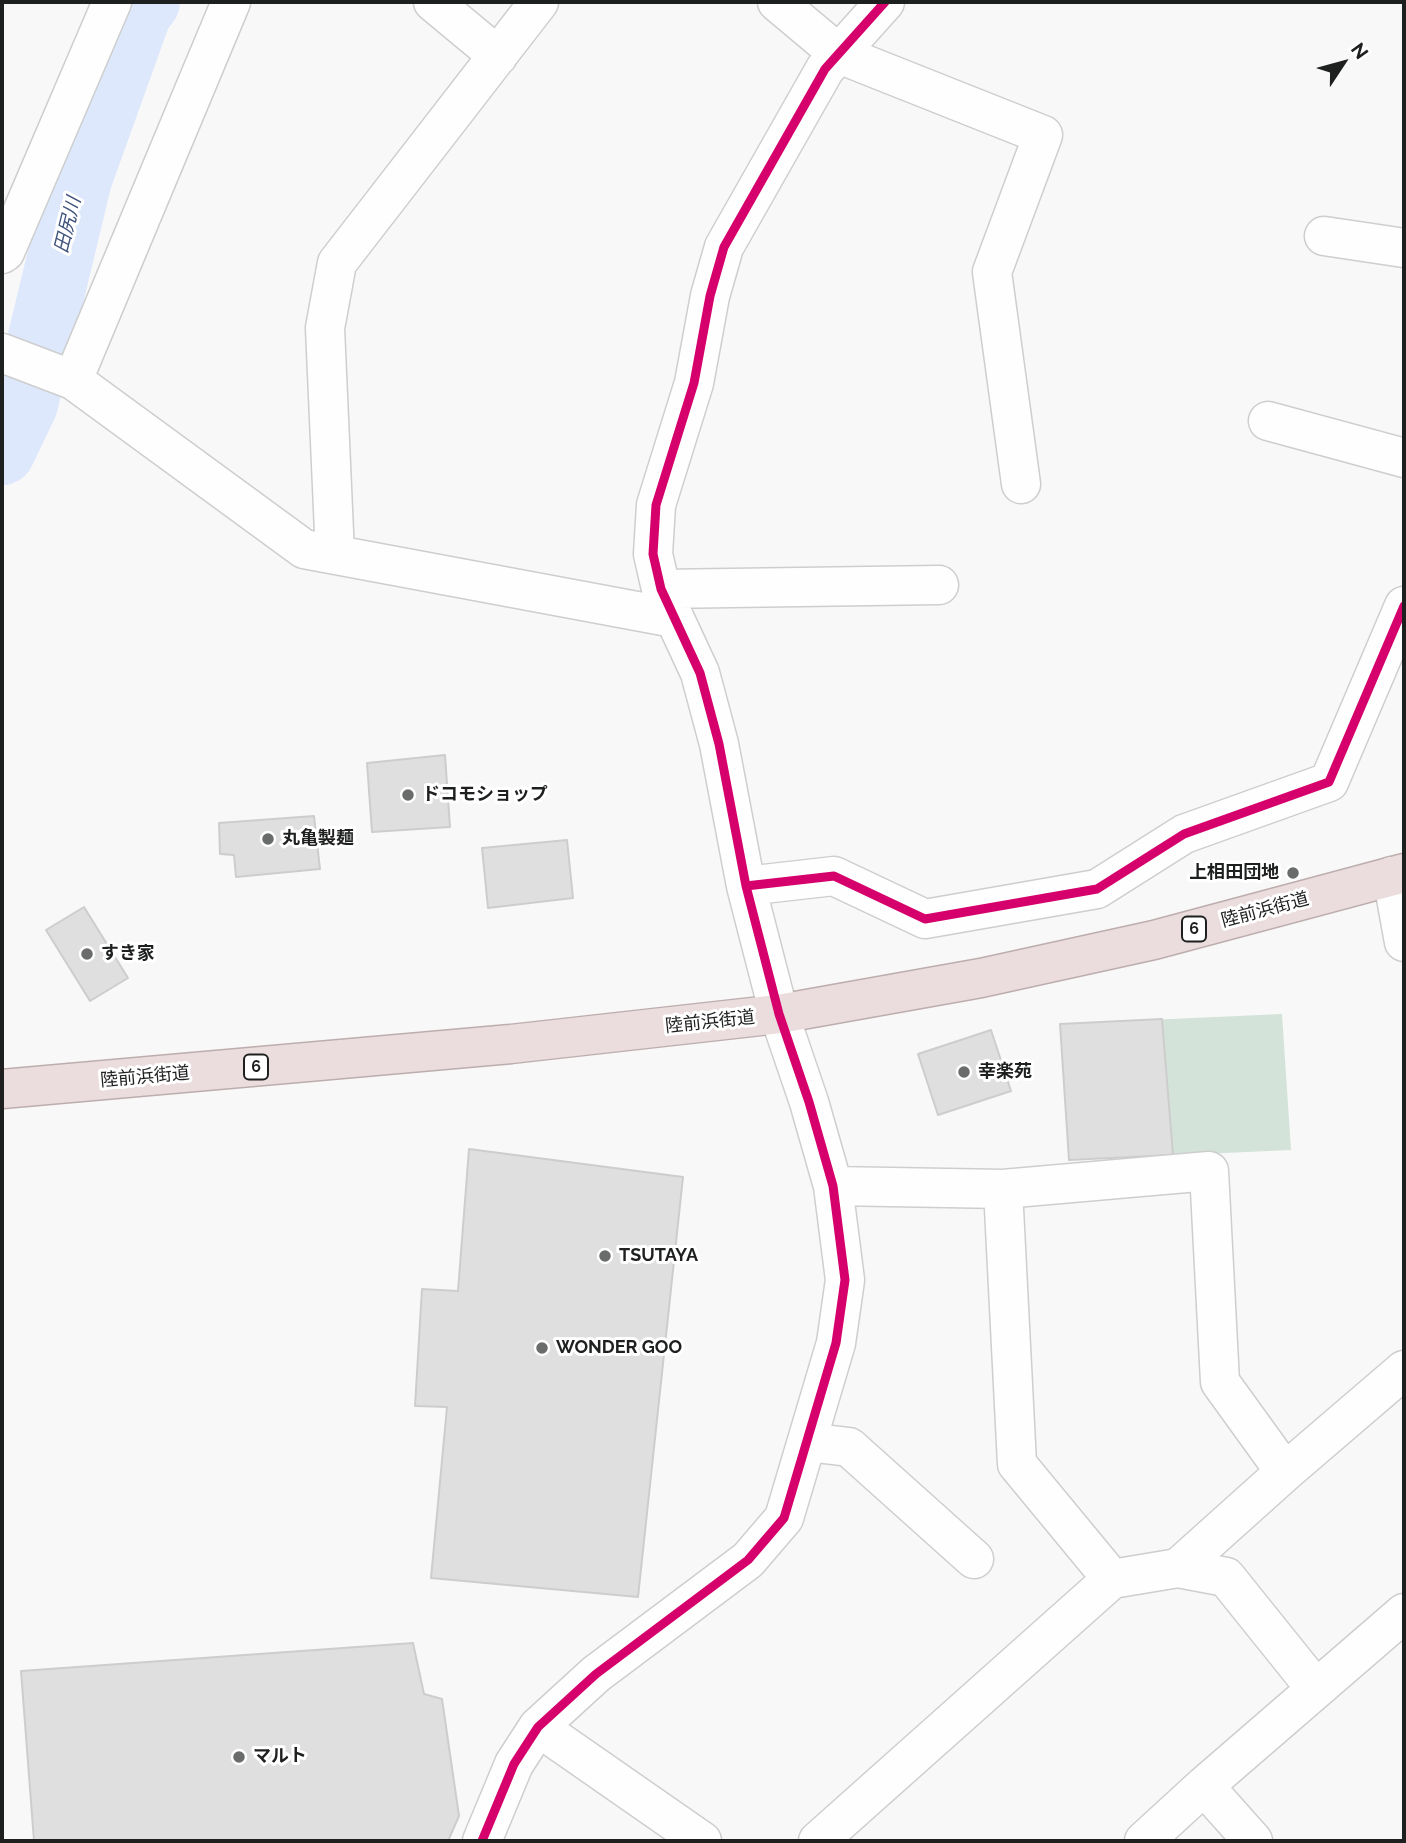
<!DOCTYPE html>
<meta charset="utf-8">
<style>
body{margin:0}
#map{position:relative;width:1406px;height:1843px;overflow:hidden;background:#f8f8f8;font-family:Raleway,sans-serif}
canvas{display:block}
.frame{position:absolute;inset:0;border:4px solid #1e1f1f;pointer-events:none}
.north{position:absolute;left:1308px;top:28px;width:70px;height:70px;-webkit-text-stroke:5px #fff;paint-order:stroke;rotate:54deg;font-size:19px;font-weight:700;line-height:28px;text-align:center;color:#1e1f1f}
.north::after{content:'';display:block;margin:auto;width:24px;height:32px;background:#1e1f1f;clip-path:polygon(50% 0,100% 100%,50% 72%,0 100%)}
</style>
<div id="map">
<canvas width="1406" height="1843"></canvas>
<div class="frame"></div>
<div class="north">N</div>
</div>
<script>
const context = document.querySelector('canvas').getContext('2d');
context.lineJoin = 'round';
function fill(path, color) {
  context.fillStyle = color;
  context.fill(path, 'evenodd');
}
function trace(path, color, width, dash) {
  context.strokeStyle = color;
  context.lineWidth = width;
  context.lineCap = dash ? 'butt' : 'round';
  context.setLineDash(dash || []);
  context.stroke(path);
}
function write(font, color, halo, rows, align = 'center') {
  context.font = font + ' Raleway,"Noto Sans JP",sans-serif';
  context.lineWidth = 6;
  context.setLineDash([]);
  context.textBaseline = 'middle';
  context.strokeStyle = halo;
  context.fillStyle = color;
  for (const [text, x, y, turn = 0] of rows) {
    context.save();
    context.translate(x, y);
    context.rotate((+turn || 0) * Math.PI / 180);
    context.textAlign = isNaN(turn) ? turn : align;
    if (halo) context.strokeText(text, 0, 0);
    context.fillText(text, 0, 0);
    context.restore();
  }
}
const green = new Path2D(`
 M1282,1014L1291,1150L1069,1160L1060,1024Z`);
const river = new Path2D(`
 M2,452L25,404L79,179L139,12L147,2`);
const building = new Path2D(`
 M445,755L450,827L372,832L367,763Z
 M314,816L320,869L236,877L234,855L220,854L219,823Z
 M567,840L573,898L488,908L482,848Z
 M84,907L128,978L90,1001L46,930Z
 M1162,1019L1173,1155L1069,1160L1060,1024Z
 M991,1030L1011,1091L938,1115L918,1054Z
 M469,1149L683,1177L638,1597L431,1578L447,1407L415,1406L422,1289L458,1291Z
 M413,1643L424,1694L442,1699L459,1816L448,1841H34L21,1671Z`);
const minor = new Path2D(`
 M433,2L498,56
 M777,2L839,54L1043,135L992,272L1021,484
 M1324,236L1404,248
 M2,254L5,252L112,2
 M2,353L73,380L304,549L674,618
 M73,380L231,2
 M1268,421L1404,458
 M335,555L325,328L337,263L539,2
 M661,589L939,585
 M1392,876L1404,942
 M746,886L834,876L925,919L1097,889L1184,834L1329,782L1404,606
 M833,1186L1003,1189L1209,1171L1220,1382L1285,1472
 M1003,1189L1017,1464L1112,1579L1178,1568L1226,1577L1316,1689
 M807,1442L849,1447L974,1559
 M1178,1568L1285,1472L1404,1370
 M538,1727L702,1841
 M1204,1786L1253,1841
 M482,1841L514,1764L538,1727L596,1674L748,1560L784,1518L836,1343L845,1280L833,1186L809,1102L779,1014L746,886L719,744L700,673L661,589L653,554L656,505L694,383L710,296L724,247L825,69L885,2
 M818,1841L1112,1579
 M1144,1841L1204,1786L1404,1613`);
const highway = new Path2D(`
 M2,1089L511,1044L779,1014L981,978L1154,940L1404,873`);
const cycleway = new Path2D(`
 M746,886L834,876L925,919L1097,889L1184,834L1329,782L1404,606
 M482,1841L514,1764L538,1727L596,1674L748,1560L784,1518L836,1343L845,1280L833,1186L809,1102L779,1014L746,886L719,744L700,673L661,589L653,554L656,505L694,383L710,296L724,247L825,69L885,2`);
const markers = [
 [408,795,7,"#6a6b6b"],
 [268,839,7,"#6a6b6b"],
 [1293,873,7,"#6a6b6b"],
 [87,954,7,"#6a6b6b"],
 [964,1072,7,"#6a6b6b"],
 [605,1256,7,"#6a6b6b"],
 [542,1348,7,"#6a6b6b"],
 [239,1757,7,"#6a6b6b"]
];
const shields = [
 [1194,929,24],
 [256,1067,24]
];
const shieldNames = [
 ["6",1194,929],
 ["6",256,1067]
];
const poiNames = [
 ["ドコモショップ",422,795],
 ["丸亀製麺",282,839],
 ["上相田団地",1279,873,"right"],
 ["すき家",101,954],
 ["幸楽苑",978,1072],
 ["TSUTAYA",619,1256],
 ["WONDER GOO",556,1348],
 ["マルト",253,1757]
];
const streetNames = [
 ["陸前浜街道",1265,910,-15],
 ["陸前浜街道",710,1022,-6],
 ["陸前浜街道",145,1077,-5]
];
const waterNames = [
 ["田尻川",68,225,-76]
];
fill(green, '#d3e3d9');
trace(river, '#dde8fc', 66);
fill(building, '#dfdfe0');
trace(building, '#cdcdcd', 2);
trace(minor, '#cececf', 41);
trace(highway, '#bdadae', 41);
trace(minor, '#fefefe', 38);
trace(highway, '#ebdcde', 38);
trace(cycleway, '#d6006c', 9);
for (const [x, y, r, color] of markers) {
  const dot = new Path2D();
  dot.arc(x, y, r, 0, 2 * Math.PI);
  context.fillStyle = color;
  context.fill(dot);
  trace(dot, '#fff', 2.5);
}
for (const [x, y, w] of shields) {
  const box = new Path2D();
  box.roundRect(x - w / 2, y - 12.5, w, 25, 5);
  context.fillStyle = '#fff';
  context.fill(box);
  trace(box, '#1e1f1f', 2);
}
write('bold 16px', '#1e1f1f', null, shieldNames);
write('bold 18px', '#1e1f1f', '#fff', poiNames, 'left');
write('18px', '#1e1f1f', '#fff', streetNames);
write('italic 19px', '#3e527b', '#fff', waterNames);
</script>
